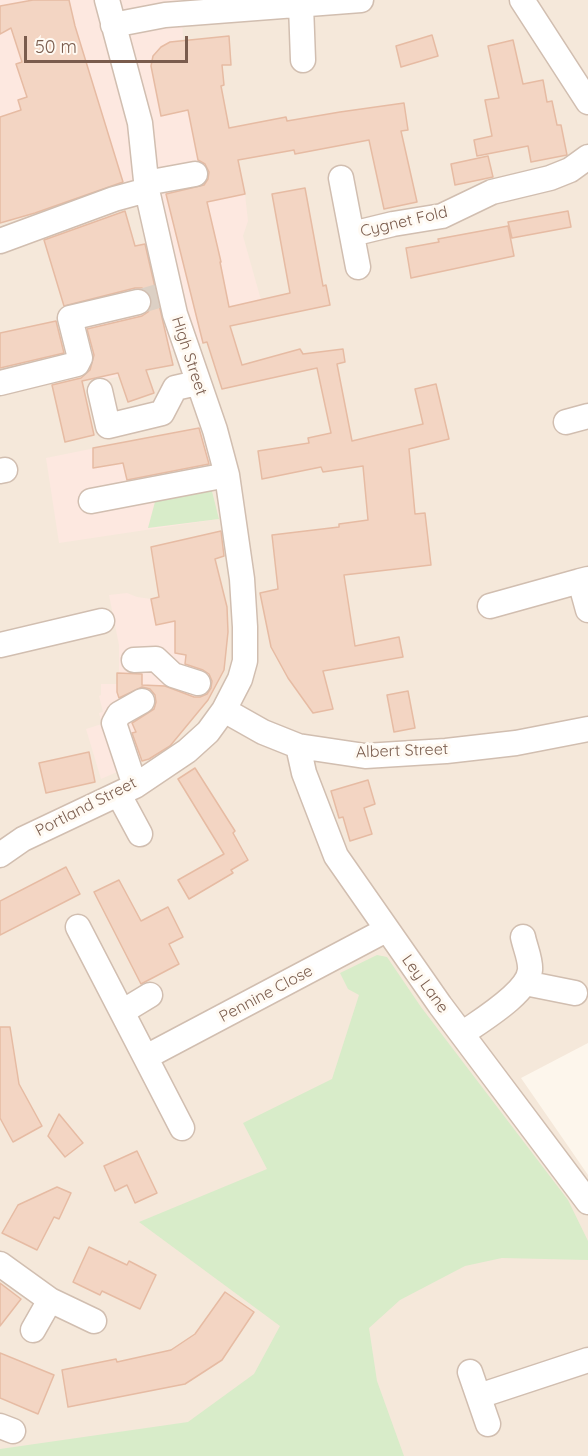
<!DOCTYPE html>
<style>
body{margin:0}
#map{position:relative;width:588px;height:1456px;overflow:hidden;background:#fdf6ec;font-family:Quicksand,sans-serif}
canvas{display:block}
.scale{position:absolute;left:24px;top:36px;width:164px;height:27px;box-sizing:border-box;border:3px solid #7a5c4d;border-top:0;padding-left:8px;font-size:18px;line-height:21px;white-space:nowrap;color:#7a5c4d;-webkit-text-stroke:4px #fffaf3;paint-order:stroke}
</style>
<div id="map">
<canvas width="588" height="1456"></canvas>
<div class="scale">50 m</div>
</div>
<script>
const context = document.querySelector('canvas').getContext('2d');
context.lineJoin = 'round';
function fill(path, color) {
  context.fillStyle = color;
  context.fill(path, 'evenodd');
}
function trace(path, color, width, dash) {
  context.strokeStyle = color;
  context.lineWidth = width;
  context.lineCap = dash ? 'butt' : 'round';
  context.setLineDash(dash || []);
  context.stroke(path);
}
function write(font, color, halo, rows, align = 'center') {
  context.font = font + ' Quicksand,sans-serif';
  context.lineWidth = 6;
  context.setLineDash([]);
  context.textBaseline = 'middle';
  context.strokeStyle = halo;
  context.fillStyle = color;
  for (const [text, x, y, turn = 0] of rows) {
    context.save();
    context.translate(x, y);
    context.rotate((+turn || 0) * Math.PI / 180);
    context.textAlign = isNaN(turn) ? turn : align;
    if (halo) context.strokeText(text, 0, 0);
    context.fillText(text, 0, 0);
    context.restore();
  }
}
const residential = new Path2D(`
 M0,0H588V1043L521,1078L588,1175V1456H0Z`);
const commercial = new Path2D(`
 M0,0H181L183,39L170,42L161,47L153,56L151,66L161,116L189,110L237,172L245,194L248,221L243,236L261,300L226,307L233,335L170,351L173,365L93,382L72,294L119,249L147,243L131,182L0,223Z
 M199,427L210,461L207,470L219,519L59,543L46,458Z
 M222,586L227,607L224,665L202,706L168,748L151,762L149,758L101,779L86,729L102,724L99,713L103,712L99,696L101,695V684H117V673L119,672V645L109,595L127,593L137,597L151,599L180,592L182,598Z`);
const green = new Path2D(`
 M211,487L219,519L148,528L156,498Z
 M377,955L387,957L421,1007L568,1200L588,1241V1260L502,1258L465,1266L400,1300L369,1328L377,1381L404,1456H0V1449L188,1422L254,1374L280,1326L139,1222L267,1169L243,1123L332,1079L359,995L348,989L340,973Z`);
const building = new Path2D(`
 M33,0H69L75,26L123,182L35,213L0,223V117L21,110L18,100L27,97L16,64L22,62L11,28L0,34V6Z
 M432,35L438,56L401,67L396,46Z
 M229,36L231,65H222L224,85L221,86L229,128L286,117L287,121L340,112L404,103L408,130L401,131L417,202L384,209L369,140L295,154L294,150L238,160L245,194L207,202L221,262H220L229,307L290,293L272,194L305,188L323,286L326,285L330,305L230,326L242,365L300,349L303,354L343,349L345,362L337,364L352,441L423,424L415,389L436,384L449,439L409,449L415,514L425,513L431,565L344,575L355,646L399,637L403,657L323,671L333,709L313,713L288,678L271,647L260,593L278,589L272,535L339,527V524L368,520L363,466L323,472L321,467L262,479L258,451L309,443L308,438L331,433L317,368L222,389L207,342L203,343L166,194L204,185L208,179L209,172L205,164L198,160L188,110L161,116L151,66L153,56L161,47L170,42Z
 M513,40L523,84L543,80L547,102L552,101L557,125H561L567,155L531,162L528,146L477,156L474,140L492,136L485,100L499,98L488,46Z
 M488,156L493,177L455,185L451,164Z
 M125,211L135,246L145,244L173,365L146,370L154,393L128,402L118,373L82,381L94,435L65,442L52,385L81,378L90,370L94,355L87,329L142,316L148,312L151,307L152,299L148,292L142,288H135L64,306L44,240Z
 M568,211L571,227L512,238L508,222Z
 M508,226L514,256L411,278L406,248L439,242L438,239Z
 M56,321L64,353L0,368V333Z
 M199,428L209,464L127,480L123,463L93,468V448Z
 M221,531L224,556L215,559L227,607L228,632L224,670L208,700L170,746L149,759L142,761L132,733L136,732L132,723L154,709L156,702L155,695L150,689L142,687L119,698L117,692V673L142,674V685L165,686L194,697H200L207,694L211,688L212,681L209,674L203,670L185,664L186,655L175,653V621L156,625L151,599L159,597L151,547Z
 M408,691L415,728L394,732L387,695Z
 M89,752L95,782L46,793L39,763Z
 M195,768L235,831L233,833L248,860L231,870L233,873L189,899L178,880L224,854L178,779Z
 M368,780L375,804L364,808L372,834L350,841L343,817L339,818L331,791Z
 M66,867L80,894L0,935V901Z
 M119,880L141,921L168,907L183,937L169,944L179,964L141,984L94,892Z
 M0,1027H10L19,1084L42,1126L13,1142L0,1118Z
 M59,1114L83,1143L65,1157L48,1136Z
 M137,1151L157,1193L135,1203L127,1185L115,1191L104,1166Z
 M57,1187L71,1193L59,1219L54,1217L37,1250L2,1233L18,1205Z
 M89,1247L127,1265L129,1261L156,1275L140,1309L102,1291L100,1295L73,1282Z
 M0,1283L21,1299L0,1326Z
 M225,1292L254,1312L222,1360L185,1384L68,1407L62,1370L116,1359L117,1362L171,1350L195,1334Z
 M0,1353L54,1375L38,1414L0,1398Z`);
const minorTunnel = new Path2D(`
 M138,302L158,296`);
const minor = new Path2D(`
 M522,0L588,102
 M301,5L303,60
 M113,25L165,15L361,0
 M341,178L358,267
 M146,183L195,174
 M352,234L393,224L442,216L492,192L550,178L570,170L588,157
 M0,241L114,199L147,190
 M0,383L77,364L80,358L70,318L138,302
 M100,391L108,426L162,413L175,388L197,383
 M566,422L588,416
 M0,471L5,470
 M91,501L227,475
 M588,579L580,581L588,610
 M490,606L580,581
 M0,645L102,621
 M134,660L156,659L173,675L198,683
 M224,710L263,732L298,746L365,756L446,751L516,743L588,729
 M298,746L304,773L336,856L440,1005L588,1202
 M135,786L114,723L119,714L142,701
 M119,795L140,834
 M0,855L23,839L135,786L187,751L208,732L224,710L240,679L245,661V627L242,579L227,475L215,430L175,314L147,190L140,123L107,0
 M78,927L182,1128
 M525,983L575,993
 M122,1012L150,995
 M462,1034C480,1021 528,993 530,970C531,960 525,947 523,937
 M146,1057L386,930
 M0,1264L50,1300L94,1321
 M33,1330L50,1300
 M470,1372L488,1424
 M479,1396L588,1360
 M0,1426L13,1431`);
const streetNames = [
 ["Cygnet Fold",404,222,-13],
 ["High Street",189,356,72],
 ["Albert Street",402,751,-2],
 ["Portland Street",86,807,-27],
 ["Ley Lane",425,984,54],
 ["Pennine Close",266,994,-28]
];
fill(residential, '#f5e8da');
fill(commercial, '#fde8e0');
fill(green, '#d8ecc9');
fill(building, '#f3d5c3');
trace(building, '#e6bba3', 1.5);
trace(minorTunnel, '#dcd0c4', 24, [24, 12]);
trace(minor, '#d1beb0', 27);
trace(minor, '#fff', 24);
write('16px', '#7a5c4d', '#fffaf3', streetNames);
</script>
